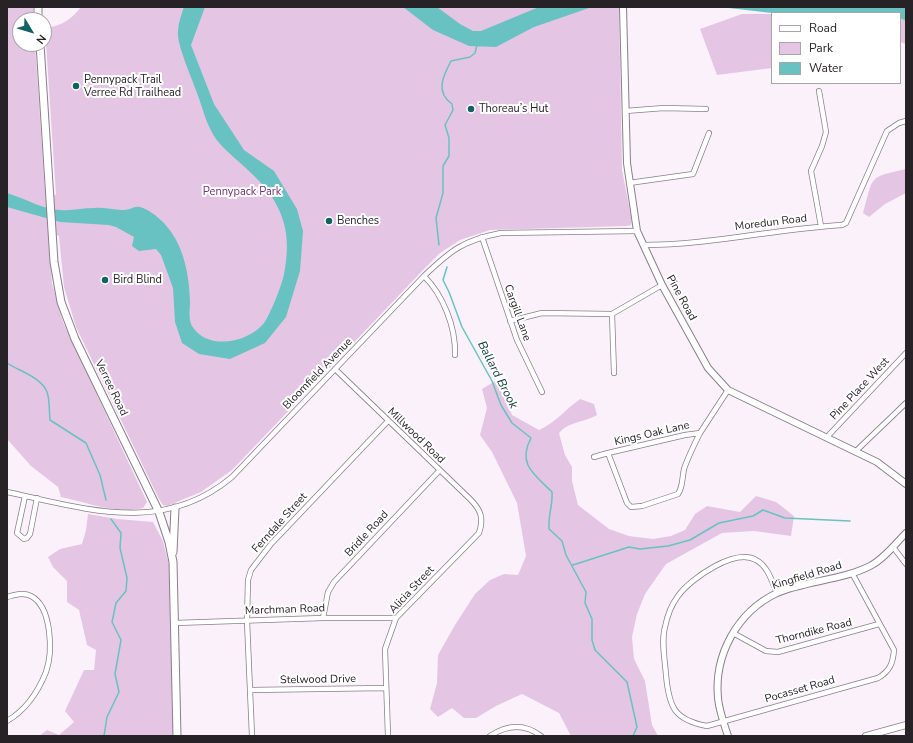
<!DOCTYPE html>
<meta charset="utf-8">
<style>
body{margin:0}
#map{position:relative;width:913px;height:743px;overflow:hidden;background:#fbf1fb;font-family:"Nunito Sans",sans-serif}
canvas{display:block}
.frame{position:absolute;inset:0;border:8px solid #262226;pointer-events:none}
.legend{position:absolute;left:771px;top:12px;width:130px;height:72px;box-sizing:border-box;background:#fff;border:1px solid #a8a7a8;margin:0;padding:5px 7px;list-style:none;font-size:12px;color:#262226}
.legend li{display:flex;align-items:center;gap:8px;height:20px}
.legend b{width:20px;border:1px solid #a8a7a8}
.north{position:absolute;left:12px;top:12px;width:40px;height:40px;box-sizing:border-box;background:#fff;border:1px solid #a8a7a8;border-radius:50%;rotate:128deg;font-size:11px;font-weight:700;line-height:16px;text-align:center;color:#262226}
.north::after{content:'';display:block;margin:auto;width:14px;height:18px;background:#126263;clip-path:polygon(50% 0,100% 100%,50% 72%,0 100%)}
</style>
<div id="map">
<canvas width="913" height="743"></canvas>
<div class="frame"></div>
<ul class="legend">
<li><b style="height:5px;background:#fff"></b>Road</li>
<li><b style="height:11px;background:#e4c6e4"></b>Park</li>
<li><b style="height:11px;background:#68c2c1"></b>Water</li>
</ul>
<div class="north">N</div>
</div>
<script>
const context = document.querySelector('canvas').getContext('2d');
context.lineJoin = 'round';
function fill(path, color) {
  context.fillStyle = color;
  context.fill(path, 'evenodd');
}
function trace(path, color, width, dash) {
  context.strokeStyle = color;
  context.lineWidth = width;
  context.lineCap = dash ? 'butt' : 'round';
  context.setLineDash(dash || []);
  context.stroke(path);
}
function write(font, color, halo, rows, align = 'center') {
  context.font = font + ' "Nunito Sans",sans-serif';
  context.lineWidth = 4;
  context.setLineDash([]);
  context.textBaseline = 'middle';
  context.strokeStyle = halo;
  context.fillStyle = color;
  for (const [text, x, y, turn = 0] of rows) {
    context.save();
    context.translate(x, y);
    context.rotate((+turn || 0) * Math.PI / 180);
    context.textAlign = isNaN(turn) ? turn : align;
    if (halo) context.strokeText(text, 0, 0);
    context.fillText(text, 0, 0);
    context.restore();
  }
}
const green = new Path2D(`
 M7,7H33V20H20V44H35L45,191L56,195L45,28C61,26 71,20 81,7H619L622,170L632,221L631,225L627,226L490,230L460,240L440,253L426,267L232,470L201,492L167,506L163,505L159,499L76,327L64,287L59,236L48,232L52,283L63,322L147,502L143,508C117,515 86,502 61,497L58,487L31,466L7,439Z
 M817,7H906V44L900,42V13Z
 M742,14H772V68L717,75L700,29Z
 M906,169V193L885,204L869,217L863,213C874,175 867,178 906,169Z
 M497,380L512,415L539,430C555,423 566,409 580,399L594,404L597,415C583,423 570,421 559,433L565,455L572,467V481L578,505L609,529L629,536L653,539L671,536L685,530L695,514L707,506L740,512L756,496L776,502L794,516L791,536L754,531L722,533L666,564L645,594L637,614L632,637L634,659L645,681L652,725L658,736H571L559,713L522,694L496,706L476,718H464L452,708L438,717L430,709L437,683L438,655L455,625L475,594L490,580L504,574L518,575L526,556L517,503L492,452L480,435L487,408L482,389Z
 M88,514L117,519L153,522L163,541L171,573L174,736H39L47,730L59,735L74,722L65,711L84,670H94L96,650L87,645L79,610L67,602V581L53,567L48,557L60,549L82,544L86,530Z`);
const water = new Path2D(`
 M184,7H205L191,45L214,104L244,150L274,171L297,209L303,231L300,271L286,317L265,343L230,359L199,354L182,343L175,322L173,288L161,255L156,249L139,251L132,246L134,237L116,227L109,225L60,222L7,207V193C24,198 44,210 61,210C72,211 83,208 94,208C103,207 113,210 122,210C135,210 134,202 149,211C180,230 189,266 190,301C190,309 188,319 192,326C207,351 248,343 264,323C270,315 282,285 284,274C293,231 282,201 249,171C240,162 229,154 221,145C207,130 204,111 197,93C191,76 183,59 179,42C176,30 180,18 184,7Z
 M403,7H437L460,24L473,31H481L539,7H592L534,27L496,47L469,46L433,30Z
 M720,7H901L906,8V21L900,18V13H772Z`);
const stream = new Path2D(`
 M439,245L436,218L443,193V166L449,156V138L445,125L453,110L452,104C435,92 443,76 451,61L470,57L475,53L477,45
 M447,267L443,280L449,292L462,327L492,381L501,405L512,423L531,438C517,464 534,474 552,492C553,505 548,515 549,529L562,541L566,555L586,592L585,603L592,619V640L595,650L627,682L637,727L633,736
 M7,363C19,371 41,377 47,392C50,400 49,411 50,420L86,443L100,475L106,500
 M573,565L629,547L640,549L668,546L690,540L719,523L753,516L763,510L785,518L850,521
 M104,736L107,717L119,692L115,674L121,640L112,622L116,603L126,591L127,578L120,548L121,533L111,519`);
const minor = new Path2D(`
 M819,91L826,132L822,146L811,171L821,226
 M625,111L664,108L706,109
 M629,183L693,174L709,133
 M482,237L517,340L542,392
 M643,245C710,245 775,229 842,225L846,223L887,131L899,123L906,121
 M424,276C443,295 456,327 455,355
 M612,314L614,373
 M510,321L542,313L612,314L662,285
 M335,369L470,499C481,510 484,518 479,533L396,618L385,649L388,736
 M700,433C694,445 688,457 684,469C682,478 683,487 678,494L642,506L631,507L627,503L608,453L685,435Z
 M700,433L728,390
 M827,437L906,353
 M856,451L906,403
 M594,457L608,453
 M7,492C87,509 163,535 232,477L424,276C451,250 464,240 501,233L637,231
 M25,496L17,533L24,539L27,538L30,534L37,498
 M893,547L906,564
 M777,593C772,582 768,566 756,560C735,548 691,578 678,596C672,604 667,617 665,627C661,642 665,660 666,675C669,707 674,720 707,726L878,678C890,671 893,663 894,650L852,573
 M7,597C15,595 23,592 31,596C52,607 53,652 46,672C38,692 26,710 7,721
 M323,618L328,592L334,582L439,471
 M175,623L323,618H396
 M733,633L766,651L778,652L879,624
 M251,690L385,688
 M252,736L247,621L248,580L251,570L271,544L388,421
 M490,736C507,725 524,723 541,736`);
const tertiary = new Path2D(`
 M623,7L627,163L637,231L662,285L708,368L728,390L877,462L906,484
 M728,736C724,724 719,710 718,698C714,655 737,612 777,593C804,581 843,580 870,566C884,559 895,544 906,533
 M866,736L906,725`);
const secondary = new Path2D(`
 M38,7V20
 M40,44L54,262L61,302L75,339L159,512L169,542L173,562L177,736
 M173,552L175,508`);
const markers = [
 [76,86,4,"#126263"],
 [471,109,4,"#126263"],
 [329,221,4,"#126263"],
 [105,280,4,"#126263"]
];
const poiNames = [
 ["Pennypack Trail",84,80],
 ["Verree Rd Trailhead",84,93],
 ["Thoreau’s Hut",479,109],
 ["Benches",337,221],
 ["Bird Blind",113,280]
];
const parkNames = [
 ["Pennypack Park",242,192]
];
const streetNames = [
 ["Moredun Road",771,223,-7],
 ["Pine Road",681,298,61],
 ["Cargill Lane",517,313,70],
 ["Bloomfield Avenue",318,374,-46],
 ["Verree Road",111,388,64],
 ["Pine Place West",860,389,-47],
 ["Kings Oak Lane",652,434,-13],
 ["Millwood Road",416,436,44],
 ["Ferndale Street",280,523,-48],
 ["Bridle Road",367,534,-47],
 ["Kingfield Road",807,576,-17],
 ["Alicia Street",412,590,-47],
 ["Marchman Road",285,610,-2],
 ["Thorndike Road",814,632,-14],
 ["Stelwood Drive",318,680,-1],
 ["Pocasset Road",800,690,-16]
];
const waterNames = [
 ["Ballard Brook",497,375,63]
];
fill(green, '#e4c6e4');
fill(water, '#68c2c1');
trace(stream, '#68c2c1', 1.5);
trace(minor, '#887f88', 6);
trace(tertiary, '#887f88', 8);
trace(secondary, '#887f88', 9);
trace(minor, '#fff', 4.5);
trace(tertiary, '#fff', 6);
trace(secondary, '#fff', 7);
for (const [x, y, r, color] of markers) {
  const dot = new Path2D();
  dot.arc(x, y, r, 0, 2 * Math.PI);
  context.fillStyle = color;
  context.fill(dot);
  trace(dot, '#fff', 1.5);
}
write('11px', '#262226', '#fff', poiNames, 'left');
write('11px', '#6d336f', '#fff', parkNames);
write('11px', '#262226', '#fff', streetNames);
write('italic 12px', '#073435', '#fff', waterNames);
</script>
